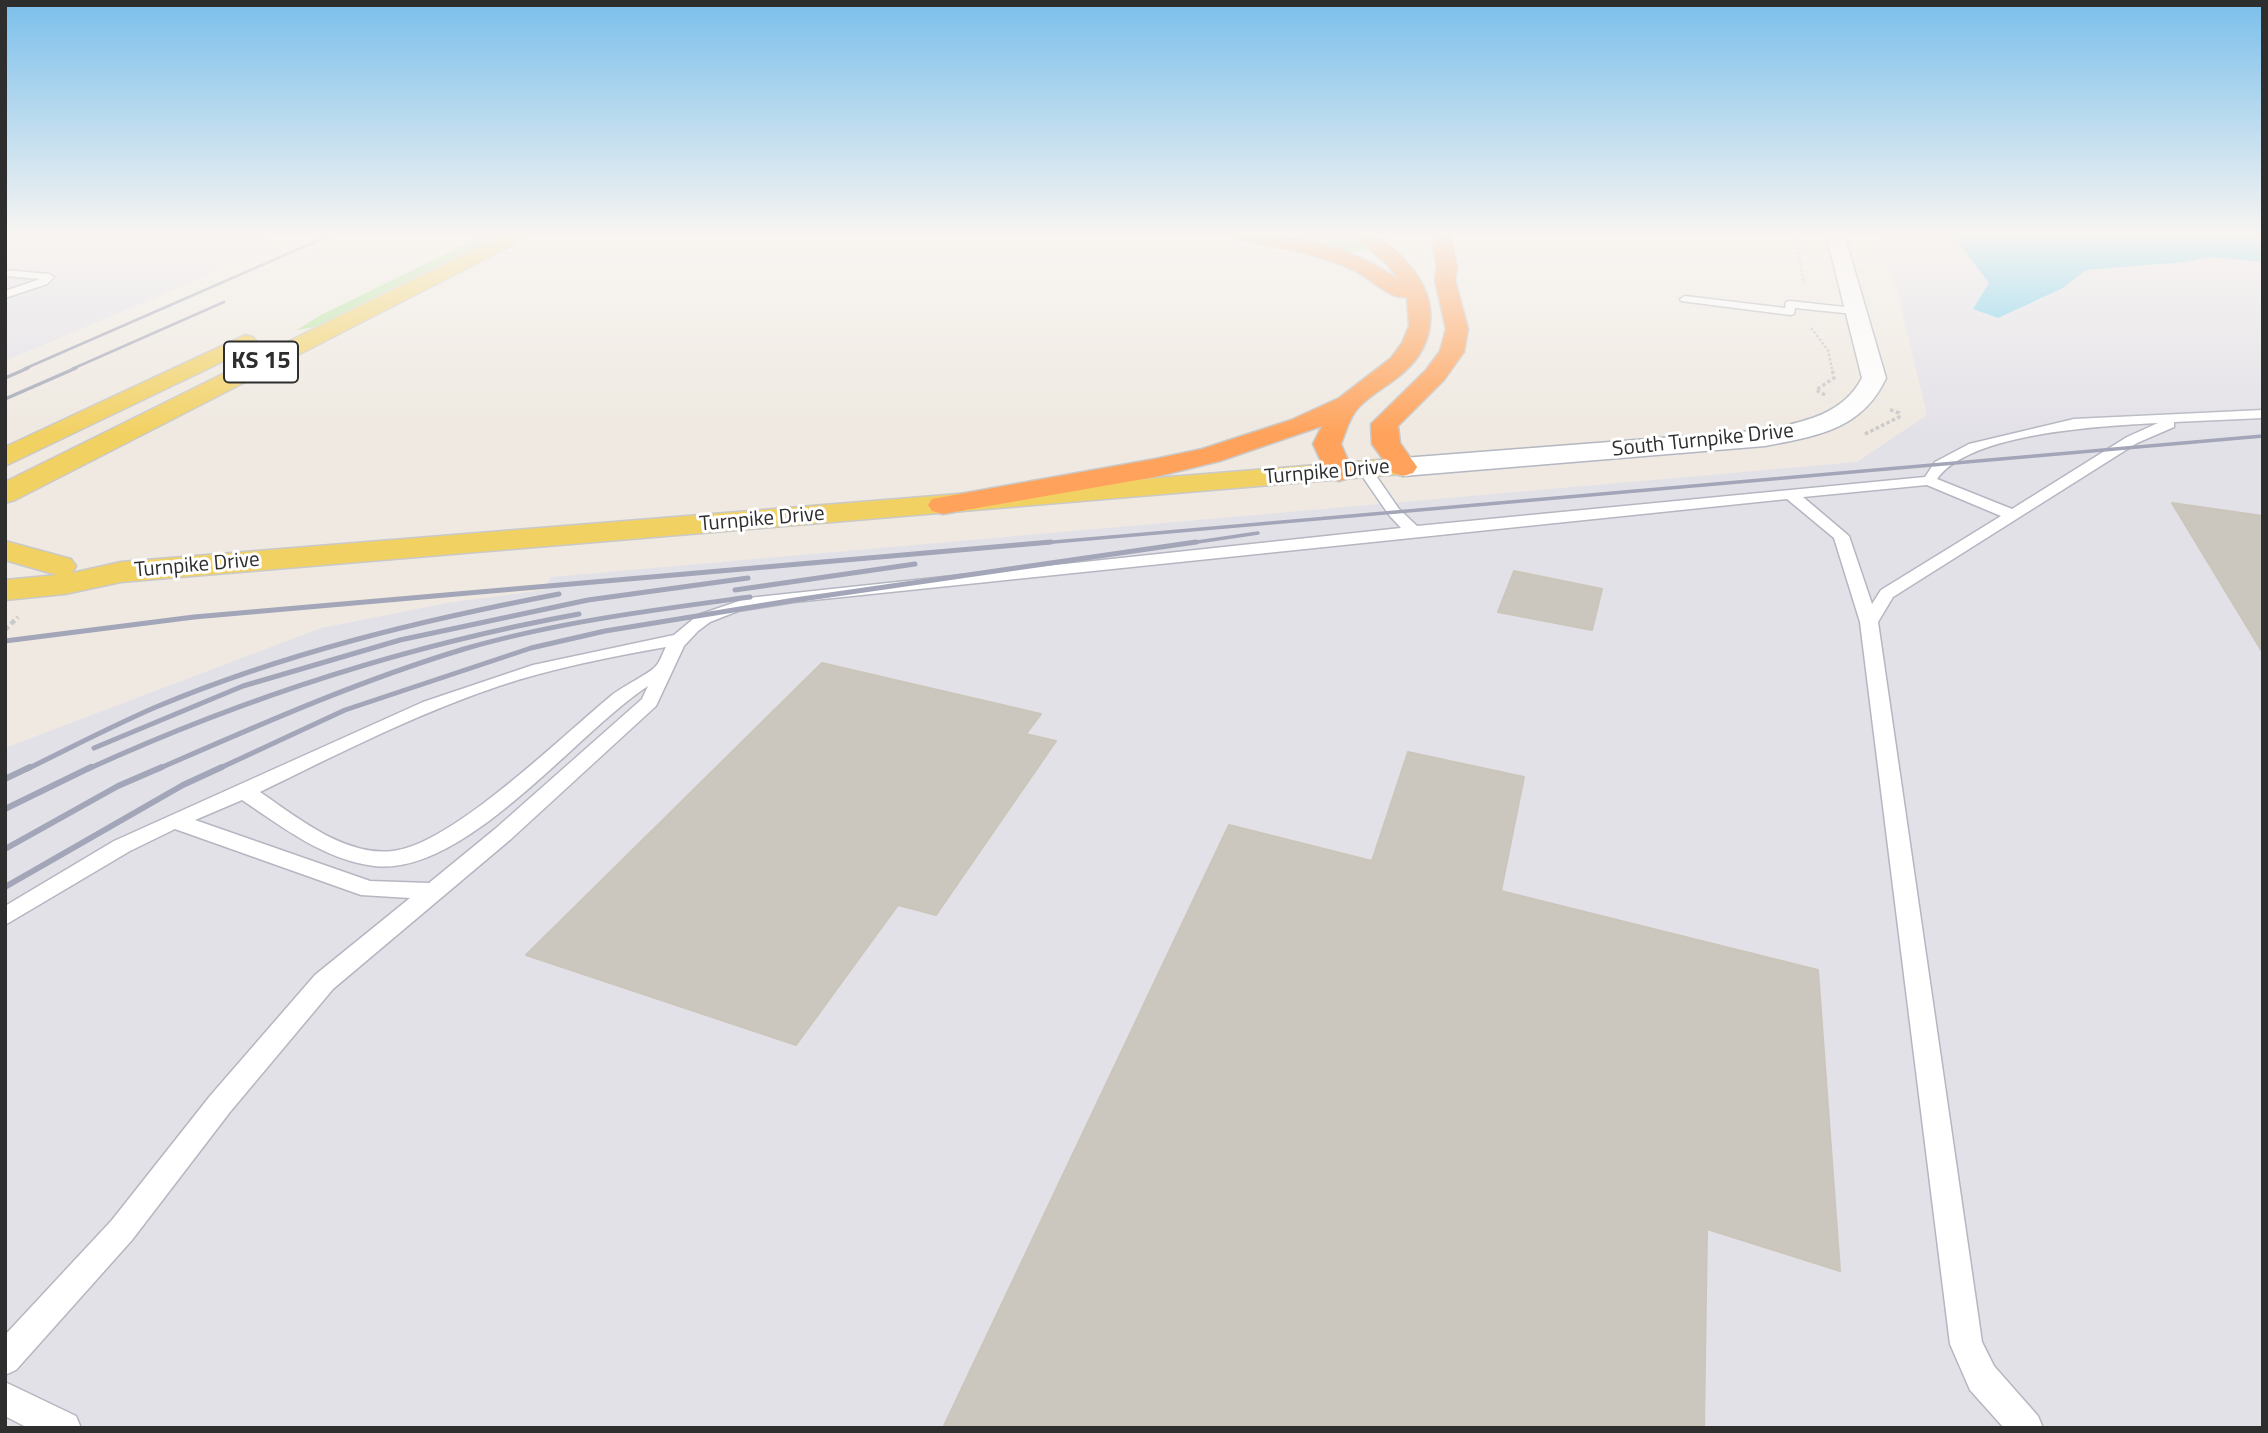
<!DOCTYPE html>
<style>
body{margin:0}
#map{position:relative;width:2268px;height:1433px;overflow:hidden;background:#efe9e1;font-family:"Titillium Web",sans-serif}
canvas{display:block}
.frame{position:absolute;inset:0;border:7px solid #2e2e2e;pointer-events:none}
</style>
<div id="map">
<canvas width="2268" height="1433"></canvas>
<div class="frame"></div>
</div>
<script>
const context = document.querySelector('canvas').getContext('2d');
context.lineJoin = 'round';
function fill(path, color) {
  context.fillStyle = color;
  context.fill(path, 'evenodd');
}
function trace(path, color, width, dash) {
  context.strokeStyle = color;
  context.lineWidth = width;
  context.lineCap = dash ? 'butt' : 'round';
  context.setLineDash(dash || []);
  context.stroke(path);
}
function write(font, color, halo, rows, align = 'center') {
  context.font = font + ' "Titillium Web",sans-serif';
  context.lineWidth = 6;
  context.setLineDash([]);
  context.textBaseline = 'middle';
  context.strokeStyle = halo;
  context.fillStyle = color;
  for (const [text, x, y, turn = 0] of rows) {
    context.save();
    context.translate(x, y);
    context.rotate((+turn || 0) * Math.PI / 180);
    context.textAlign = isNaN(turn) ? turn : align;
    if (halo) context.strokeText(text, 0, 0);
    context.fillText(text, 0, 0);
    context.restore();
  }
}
const industrial = new Path2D(`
 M19,234H269L259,248L195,281L5,361V236Z
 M1879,234H2263V1428H5V748L321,628L447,603L544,590L551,577L1857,462L1927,415L1898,295Z`);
const green = new Path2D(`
 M486,234H501L314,327L297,330L319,316Z
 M1269,234H1350L1372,250L1344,252Z`);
const water = new Path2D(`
 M1952,234H2263V262L2211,257L2184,262L2086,270L2063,288L1998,318L1973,309L1989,283Z`);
const building = new Path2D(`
 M2172,503L2263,516V653Z
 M1514,571L1602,589L1592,630L1498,612Z
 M822,663L1041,714L1026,734L1056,741L936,915L898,905L796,1045L526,955Z
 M1408,752L1524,777L1501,891L1818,970L1840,1271L1707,1229L1704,1428H943L1229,825L1372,861Z`);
const pathFar2 = new Path2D(`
 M1795,234L1804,284
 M1811,328L1828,350L1832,369`);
const pathFar1 = new Path2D(`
 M1825,395L1816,390L1834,378L1832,368
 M1865,434L1899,417V413L1888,409`);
const path = new Path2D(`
 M5,630L18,617`);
const service = new Path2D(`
 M5,270L49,274L54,277L47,284L5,298V291L40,279L5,276Z
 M1685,296L1785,308L1786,302L1790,301L1854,308L1860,311L1854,314L1795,308L1794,314L1790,315L1681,301L1680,299Z
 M2263,410V418L2174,422V427L2137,443L1893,597L1878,622L1982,1342L1994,1366L2038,1416L2043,1428H2004L1970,1390L1950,1344L1860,622L1834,538L1787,499L794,602L738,611L710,622L698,631L684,646L656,706L511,839L333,989L230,1112L132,1240L16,1370L5,1375V1335L112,1220L210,1096L315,975L410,898L361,895L175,829L130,851L5,925V906L114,841L423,702L533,665L674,635L698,615L748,598L1401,528L1389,515L1358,470L1365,466L1370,467L1399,509L1417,526L1925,477L1935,462L1969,444L2074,419ZM2158,423L2127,437L2012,509L1937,479C1970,432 2104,426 2158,423ZM1927,485L2001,516L1881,590L1872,604L1849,536L1803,497ZM666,647C663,652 660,662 656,666C649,674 623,686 612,695C563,735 453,844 393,851C345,857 297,817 260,792C338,754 416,714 499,686C553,668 610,657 666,647ZM648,686L642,699L495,829L429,883L370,881L195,820L242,800C282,827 325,860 374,866C465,877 576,733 648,686Z
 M5,1382L76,1416L81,1428H28L5,1416Z`);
const tertiary = new Path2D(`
 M1826,234H1844L1886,378C1862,430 1816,436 1765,446L1403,476L1393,473L1389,467L1393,461L1403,458L1765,430C1803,422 1843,415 1862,378Z`);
const primary = new Path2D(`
 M505,234H528L526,238L15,500L5,503V482Z
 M245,335L253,337L257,342L253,347L5,466V447Z
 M1403,458L1413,461L1417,467L1413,473L121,582L65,594L5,600V580L57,575L5,560V541L71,559L76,566L72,573L121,562Z`);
const motorway = new Path2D(`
 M1232,234C1288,229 1352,247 1399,280L1386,263L1351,234C1379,232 1390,244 1409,265C1439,298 1438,343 1403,373C1389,385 1373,393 1360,406C1350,416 1346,431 1341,444L1353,472L1349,478L1339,481L1329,478L1313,444L1322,426L1220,461L1155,477L943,514L932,511L928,505L932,499L1155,459L1202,449L1291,420L1339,398L1391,358L1402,343L1409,326L1407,297C1390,300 1370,278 1355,271C1315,252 1276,248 1234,238Z
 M1435,234H1453V247L1457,268L1455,280L1468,329L1464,352L1444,380L1398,426L1400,443L1417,467L1413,473L1403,476L1393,473L1372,444L1371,424L1426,370L1440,351L1446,329L1435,280L1437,268L1433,247Z`);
const railFar3 = new Path2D(`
 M24,369L333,234
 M72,369L224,302`);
const railFar2 = new Path2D(`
 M5,378L28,368
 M5,399L76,368
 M1031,544L2263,436
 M1184,544L1258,533`);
const railFar1 = new Path2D(`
 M735,590L915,564
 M5,641L194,617L1051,542
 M94,748L243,686L400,640L588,600L748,578
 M27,769C70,748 112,726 156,707C285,653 422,620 559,594
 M88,769C246,697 408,645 579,614
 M158,769C259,725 358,681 464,649C557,622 654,610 750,597
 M218,769L345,710L531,648L605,631L795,600L1196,542`);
const rail = new Path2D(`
 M5,779L30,767
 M5,809L91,767
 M5,849L118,786L162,767
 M5,887L183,785L222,767`);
const farStreetnames = [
 ["South Turnpike Drive",1703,441,-6],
 ["Turnpike Drive",1327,473,-5],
 ["Turnpike Drive",762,520,-5],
 ["Turnpike Drive",197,566,-5]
];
const shields = [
 [261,362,74]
];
const shieldNames = [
 ["KS 15",261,362]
];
fill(industrial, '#e3e1e8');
fill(green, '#b6e59e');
fill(water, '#75cff0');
fill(building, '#cbc7bf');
trace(building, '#cbc5ba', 2);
trace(service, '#b4b7c1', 3);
trace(tertiary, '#b4b7c1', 3);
trace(primary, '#c9c9c9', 3);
trace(motorway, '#c9c9c9', 3);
trace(pathFar2, '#c9c9c9', 2.5, [2.5, 2]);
trace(pathFar1, '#c9c9c9', 3.5, [3.5, 2.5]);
trace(path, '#c9c9c9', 4.5, [5, 3.5]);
fill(service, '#fff');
fill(tertiary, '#fff');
fill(primary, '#f2d163');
fill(motorway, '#ffa35c');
trace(railFar3, '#a3a6b8', 2.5);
trace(railFar2, '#a3a6b8', 3.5);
trace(railFar1, '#a3a6b8', 5);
trace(rail, '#a3a6b8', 6);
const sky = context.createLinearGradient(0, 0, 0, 434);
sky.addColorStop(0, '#7abfeb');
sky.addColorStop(0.54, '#f8f5f2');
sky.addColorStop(1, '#f8f5f200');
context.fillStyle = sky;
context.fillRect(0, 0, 2268, 434);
write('21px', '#2e2e2e', '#fff', farStreetnames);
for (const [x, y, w] of shields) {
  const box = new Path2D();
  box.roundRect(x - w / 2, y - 20.5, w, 41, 5);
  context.fillStyle = '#fff';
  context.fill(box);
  trace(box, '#2e2e2e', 2);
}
write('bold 24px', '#2e2e2e', null, shieldNames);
</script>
